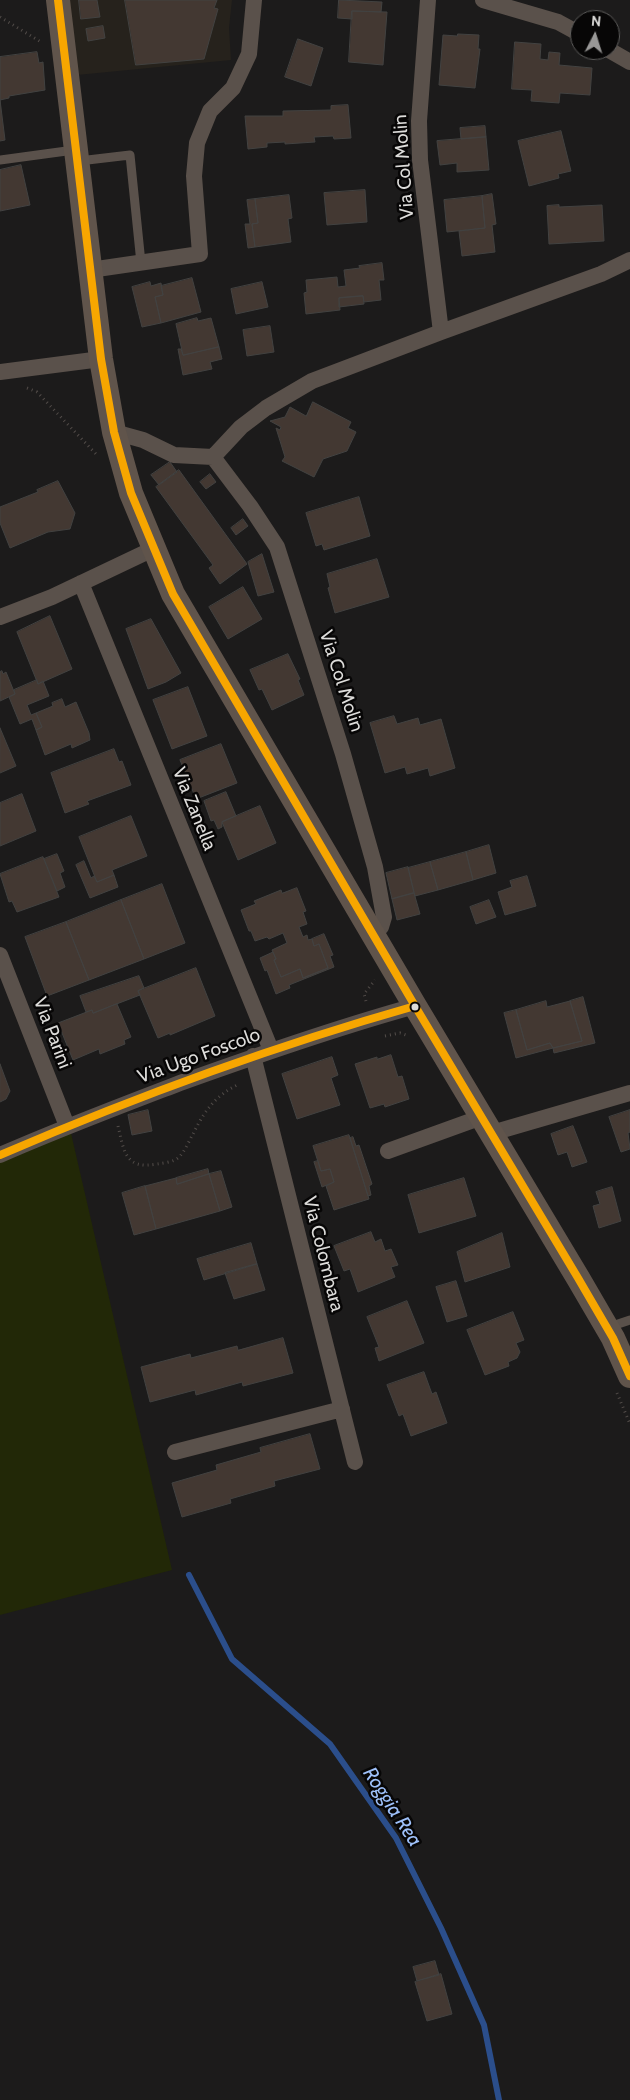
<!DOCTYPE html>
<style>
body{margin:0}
#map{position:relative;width:630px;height:2100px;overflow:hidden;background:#1c1b1b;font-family:Cabin,sans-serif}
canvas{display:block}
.north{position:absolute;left:570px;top:10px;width:50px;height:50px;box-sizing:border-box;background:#070606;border:1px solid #5d5c5b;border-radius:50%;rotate:5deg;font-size:14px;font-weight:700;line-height:20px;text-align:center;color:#dddcda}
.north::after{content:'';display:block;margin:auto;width:18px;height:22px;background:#999897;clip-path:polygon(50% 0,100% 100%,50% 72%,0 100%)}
</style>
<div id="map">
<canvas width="630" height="2100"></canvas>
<div class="north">N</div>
</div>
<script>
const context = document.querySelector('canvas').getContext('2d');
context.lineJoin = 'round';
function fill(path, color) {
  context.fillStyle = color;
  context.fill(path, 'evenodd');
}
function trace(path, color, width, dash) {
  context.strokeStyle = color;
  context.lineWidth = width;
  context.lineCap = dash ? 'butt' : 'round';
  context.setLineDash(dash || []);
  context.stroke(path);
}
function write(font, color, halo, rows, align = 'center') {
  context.font = font + ' Cabin,sans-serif';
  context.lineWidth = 5;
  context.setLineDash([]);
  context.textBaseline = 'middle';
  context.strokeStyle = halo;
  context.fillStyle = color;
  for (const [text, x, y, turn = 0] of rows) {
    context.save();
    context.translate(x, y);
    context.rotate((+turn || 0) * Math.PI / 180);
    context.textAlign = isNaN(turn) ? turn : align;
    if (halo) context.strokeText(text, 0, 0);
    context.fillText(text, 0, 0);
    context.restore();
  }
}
const built = new Path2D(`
 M68,0H232L229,28L231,60L77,75Z`);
const green = new Path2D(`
 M70,1129L172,1570L0,1615V1157Z`);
const stream = new Path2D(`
 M189,1575L232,1659L330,1744L396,1838L441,1928L484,2025L499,2100`);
const building = new Path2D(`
 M79,0H97L100,17L81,19Z
 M125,0H217L214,8L218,9L204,59L136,65Z
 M339,0L382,2L381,12L352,11V19L338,18Z
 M352,11L387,12L383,65L349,62Z
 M103,26L105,38L88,41L86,29Z
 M458,34L479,35L478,49H480L475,88L439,85L443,35L457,36Z
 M298,39L323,48L311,86L285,77Z
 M515,42L541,44L540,59L548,60L549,52L560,53L559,65L592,68L590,95L560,93L559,103L531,101L532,90L512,89Z
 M37,52L39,63L43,62L45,90L9,96V98L0,100V57Z
 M0,100L5,140L0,141Z
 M348,105L351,138L334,139L333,136L314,137L315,142L285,144V142L267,143V147L248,149L245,116H283V111L331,110V106Z
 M485,126L486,137L461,139L460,128Z
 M561,131L571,171L558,174L559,178L529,186L518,141Z
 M486,137L489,170L457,172V163L440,165L437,141Z
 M21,165L30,205L0,211V170Z
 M365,190L367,222L327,225L324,193Z
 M492,194L496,224L492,225L495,252L462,256L459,231L485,228L482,196Z
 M289,195L292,218L288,219L291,242L255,247L252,224L258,223L255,199Z
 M482,196L485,228L447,232L444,200Z
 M255,199L258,223L252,224L255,247L248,248L245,224H250L247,200Z
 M559,205V207L602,205L604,241L549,244L547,206Z
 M382,263L384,280H379L381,300L364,302L363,296L339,298L340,310L306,314L304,293L307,292L306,280L337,277L338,287L346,286L344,270L360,268L359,266Z
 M192,278L201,312L161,323L155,297L163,295L161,286Z
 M150,282L151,286L161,283L163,295L155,297L161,323L142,327L132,287Z
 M262,282L268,307L236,314L231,289Z
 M363,296L364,304L339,307V298Z
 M197,318L198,321L211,318L219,347L183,355L176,324Z
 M270,326L274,352L247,356L243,330Z
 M219,347L222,359L210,362L212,369L183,375L178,349H181L183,355Z
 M313,402L351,422L348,428L356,432L347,451L323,459L314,477L282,461L285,457L276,428L280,430L281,427L270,421L285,417L290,407L306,416Z
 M170,462L177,472L159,485L151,475Z
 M179,470L247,564L220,584L209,568L213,565L156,487Z
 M210,474L216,482L206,489L200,482Z
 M58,481L75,513L70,529L48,532L10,548L0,523V507L38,492L37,490Z
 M359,497L370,536L324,550L322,544L316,546L306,513Z
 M243,519L248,526L236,535L231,528Z
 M262,554L274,592L258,596L248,562Z
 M377,559L389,597L335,613L328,588L330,587L327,574Z
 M243,587L262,619L228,639L209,607Z
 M50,616L72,669L38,684L17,632Z
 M151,619L181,673L166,682L148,689L126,629Z
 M288,654L300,679L298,680L304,695L272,710L262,689L259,690L250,670Z
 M2,671L3,674L6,672L15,694L0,701V672Z
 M37,680L38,684L43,681L49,696L27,705L31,715L36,713L42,727L36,730L32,719L20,724L9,697L15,694L14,690Z
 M188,687L207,736L172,749L153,700Z
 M62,699L65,707L76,702L89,733L90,740L72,748L71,744L45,755L36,730L42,727L36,713L53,706L52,703Z
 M394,716L397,724L418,718L420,725L441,719L455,768L430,776L428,768L407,774L405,767L385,773L370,723Z
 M0,728L16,766L0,773Z
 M221,744L237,783L196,799L180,760Z
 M114,749L119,762L122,761L131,785L87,801L89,804L65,813L51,773Z
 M226,792L236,816L222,822V827L218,829L214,820L211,821L204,801Z
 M22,794L36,831L0,846V803Z
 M260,806L276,843L238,860L222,822Z
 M131,816L147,856L112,870L114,875L97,882L79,837Z
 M489,845L496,873L473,880L466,852Z
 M466,852L473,880L438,890L430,862Z
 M57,854L64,871L60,873L65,887L57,891L44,859Z
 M43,857L59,897L17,912L12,901L9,902L0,874Z
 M84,861L91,878L94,876L97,882L114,875L118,887L90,898L76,865Z
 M430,862L438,890L415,896L408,868Z
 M408,867L414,893L392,899L386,873Z
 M527,876L536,906L505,915L498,892L512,887L510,881Z
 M162,884L185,943L144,959L121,900Z
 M297,888L306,911L303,912L307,924L299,927L303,937L307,935L308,940L312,939L314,946L319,944L328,968L303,978L300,969L281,977L274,960L276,959L272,950L287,943L283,933L269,939L267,937L255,941L251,931H249L241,910L256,904L254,901L281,890L282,893Z
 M414,893L420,914L397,920L392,899Z
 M121,900L144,959L89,980L66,922Z
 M489,900L496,917L476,924L470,907Z
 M66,922L89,980L47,996L25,937Z
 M324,934L333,955L330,956L334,967L289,985L290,988L276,994L267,970L265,971L260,958L273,952L276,959L274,960L281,977L300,969L303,978L328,968L319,944L314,946L312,939Z
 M196,968L215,1016L170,1035V1033L158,1038L138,991Z
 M139,976L144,988L138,991L140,995L93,1013L92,1010L86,1012L80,996Z
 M583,997L595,1043L554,1053L553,1048L582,1041L570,1001Z
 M546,1001L547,1007L570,1001L582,1041L553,1048L550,1043L527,1050L516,1010Z
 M117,1004L131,1037L124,1040L125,1044L100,1054L99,1049L73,1060L58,1023L92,1010L93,1013Z
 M516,1010L527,1050L550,1043L553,1048L516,1058L504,1013Z
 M391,1055L398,1077L402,1076L409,1099L385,1107L384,1104L370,1108L355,1064L377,1057V1059Z
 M332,1057L338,1075L331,1078L340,1105L297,1119L282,1074Z
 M0,1064L10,1091L6,1099L0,1102Z
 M148,1110L152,1131L132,1135L128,1115Z
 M630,1110V1132L628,1133L630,1149L621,1152L609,1117Z
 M573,1126L587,1162L572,1167L567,1152L558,1155L551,1134Z
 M349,1135L369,1199L334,1210L326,1186L334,1182L330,1169L321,1171L313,1146Z
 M353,1137L356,1146L359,1145L372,1184L369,1186L371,1195L368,1196L350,1138Z
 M318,1161L321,1171L330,1169L334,1182L322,1187L314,1162Z
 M208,1169L209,1174L177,1184L176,1178Z
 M221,1171L232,1207L220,1211L209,1174Z
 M209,1174L220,1211L156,1229L145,1186L176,1178L177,1184Z
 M464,1178L476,1216L419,1233L408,1195Z
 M145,1186L156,1229L134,1235L122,1193Z
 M612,1187L621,1221L599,1228L593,1206L600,1204L596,1192Z
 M371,1232L375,1242L381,1239L385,1251L391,1249L398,1265L391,1267L395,1277L358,1292L350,1269L344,1271L334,1246Z
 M502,1233L510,1267L465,1282L457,1252Z
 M251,1243L257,1264L204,1280L197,1259Z
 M257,1264L265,1290L234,1299L225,1273Z
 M456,1281L467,1316L447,1322L436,1287Z
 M407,1301L424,1343L379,1361L375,1348L379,1347L367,1317Z
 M513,1312L524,1340L516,1343L520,1352L517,1358L508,1362L509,1366L485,1375L467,1330Z
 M283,1338L293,1373L243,1386L242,1382L196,1395L195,1390L150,1402L141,1367L190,1354L191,1358L237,1346L238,1350Z
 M424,1372L432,1394L436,1392L447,1423L411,1436L403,1414L399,1416L387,1385Z
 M310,1434L320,1469L274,1481L275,1486L230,1499L231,1503L182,1517L172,1483L217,1470L216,1465L261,1452L260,1448Z
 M435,1961L439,1975L417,1981L413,1967Z
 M441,1974L452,2014L427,2021L415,1982Z`);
const path = new Path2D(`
 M0,17L41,42
 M27,388L37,392L96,454
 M366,1001L364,994L375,980
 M385,1036L400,1033L406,1035
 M118,1126C124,1151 125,1170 157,1164C164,1163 174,1162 179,1157C185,1151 189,1141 193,1134C205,1110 215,1096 239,1084
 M617,1393L630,1424`);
const service = new Path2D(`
 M0,160L74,150
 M79,161L130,155L141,263
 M609,1327L630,1320`);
const minor = new Path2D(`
 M428,0L419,121L420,160L441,332
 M483,0L558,22L580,34
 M609,50L630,62
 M90,270L200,254L194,176L197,143L210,111L233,88L249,54L254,0
 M0,372L101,359
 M114,432L143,440L174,455L213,457L241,427L266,408L312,381L441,332L601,274L630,260
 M213,457L250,506L277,547L343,754L375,867L384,917L381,927L374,933
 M81,583L271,1050
 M0,617L52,597L153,549
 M0,955L67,1126
 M253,1056L355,1462
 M492,1133L630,1093
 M388,1151L482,1117
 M0,1155C59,1129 120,1106 180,1083C258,1055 335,1028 415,1006
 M175,1452L342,1409`);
const secondary = new Path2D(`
 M58,0L101,359L114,432L131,493L173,594L415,1006L578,1278L613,1338L630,1376`);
const bus1 = new Path2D(`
 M58,0L101,359L114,432L131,493L173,594L415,1006L578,1278L613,1338L630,1376
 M0,1155C135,1097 274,1046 415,1006`);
const markers = [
 [415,1007,4.5,"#dddcda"]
];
const streetNames = [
 ["Via Col Molin",404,167,-94],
 ["Via Col Molin",341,681,72],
 ["Via Zanella",194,809,68],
 ["Via Parini",52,1033,69],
 ["Via Ugo Foscolo",199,1056,-20],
 ["Via Colombara",323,1254,76]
];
const waterNames = [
 ["Roggia Rea",392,1807,57]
];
fill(built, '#26221c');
fill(green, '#222807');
trace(stream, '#2b4e8b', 6);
fill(building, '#433832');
trace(building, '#424241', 1);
trace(path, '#524c49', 3, [1, 4]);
trace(service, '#5a514b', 9);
trace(minor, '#5a514b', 16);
trace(secondary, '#60544b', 24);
trace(bus1, '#f7a600', 8);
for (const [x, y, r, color] of markers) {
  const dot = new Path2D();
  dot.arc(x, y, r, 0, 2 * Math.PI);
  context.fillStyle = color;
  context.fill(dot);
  trace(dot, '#070606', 2);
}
write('19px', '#dddcda', '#070606', streetNames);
write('italic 20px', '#9ec0f9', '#070606', waterNames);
</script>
